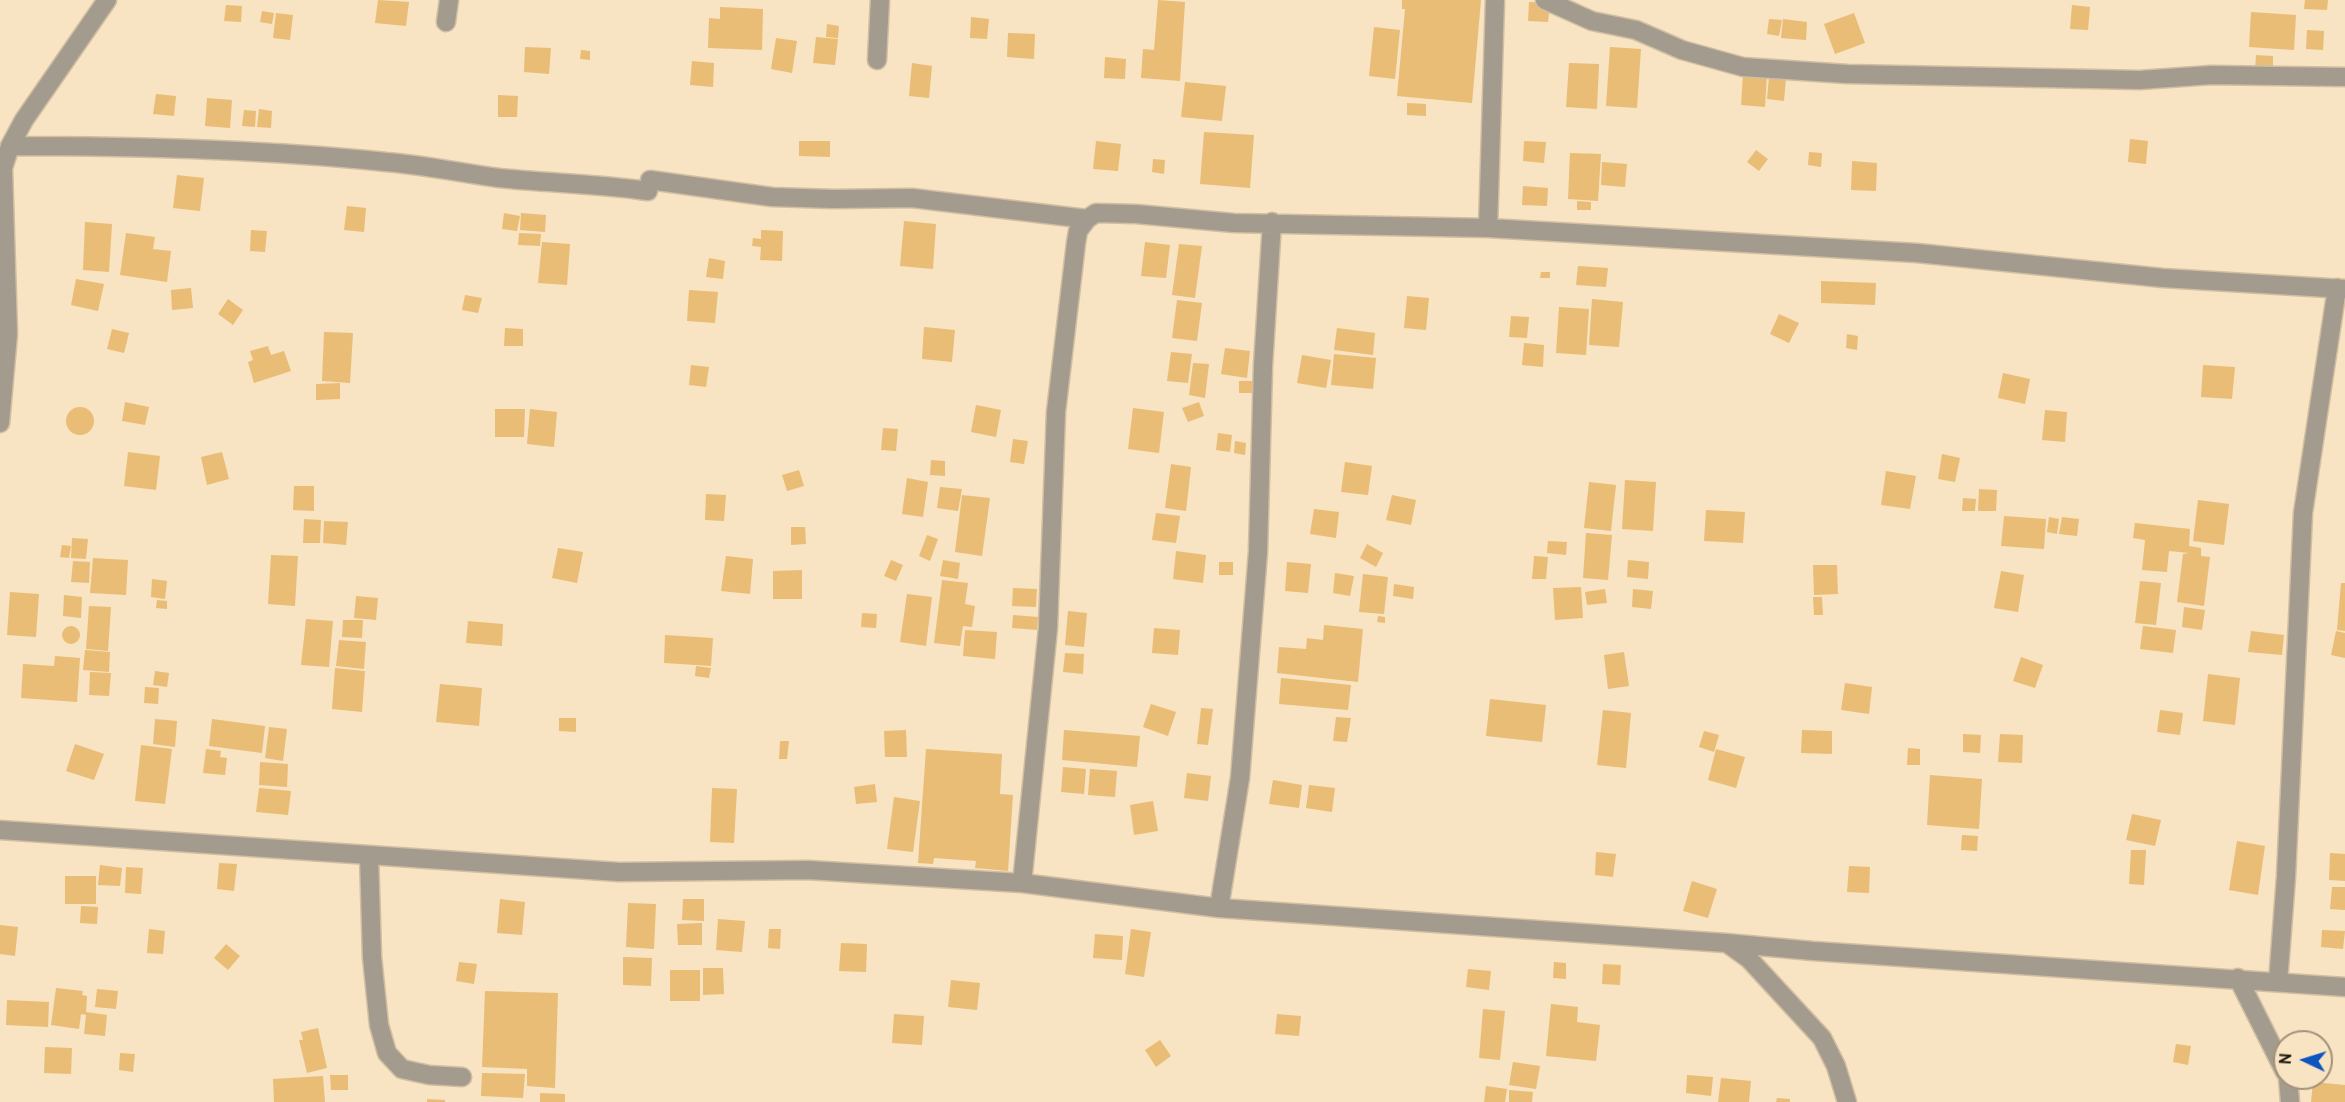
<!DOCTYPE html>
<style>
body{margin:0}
#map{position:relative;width:2345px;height:1102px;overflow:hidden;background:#f8e3c3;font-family:Overpass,sans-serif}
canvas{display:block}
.north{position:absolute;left:2273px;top:1030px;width:60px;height:60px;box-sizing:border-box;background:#f8e3c3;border:2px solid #a2927a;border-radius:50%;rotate:274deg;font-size:16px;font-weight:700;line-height:24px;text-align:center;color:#20180c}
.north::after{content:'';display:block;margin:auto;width:21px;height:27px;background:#0c55bf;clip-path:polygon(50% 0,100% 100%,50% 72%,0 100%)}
</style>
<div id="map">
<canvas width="2345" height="1102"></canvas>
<div class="north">N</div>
</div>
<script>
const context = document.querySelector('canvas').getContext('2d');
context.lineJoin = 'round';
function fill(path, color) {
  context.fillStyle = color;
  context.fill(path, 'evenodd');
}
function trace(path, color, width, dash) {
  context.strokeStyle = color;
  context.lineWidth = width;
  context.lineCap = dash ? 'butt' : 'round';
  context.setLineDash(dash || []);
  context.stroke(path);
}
const building = new Path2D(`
 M378,0L409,2L406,26L375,23Z
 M1158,0L1185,2L1180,81L1141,78L1143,49L1154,50Z
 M1402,0H1481L1472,103L1397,96L1405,9H1402Z
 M2305,0H2328L2327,10L2304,9Z
 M1529,2L1550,3L1548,22L1528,21Z
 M226,5L242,6L241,22L224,21Z
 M2072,5L2090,7L2088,30L2070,29Z
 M720,7L763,9L762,50L708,48L709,18L720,19Z
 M262,11L274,13L272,24L260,22Z
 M2251,12L2296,15L2294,50L2249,47Z
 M276,13L293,15L290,40L273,38Z
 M1854,13L1865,43L1835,54L1824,24Z
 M971,17L989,19L987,39L970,38Z
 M1769,19L1782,20L1779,36L1767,34Z
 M1783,19L1807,22L1806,40L1781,38Z
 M827,24L839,26L838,38L826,37Z
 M1374,27L1400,30L1395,79L1369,76Z
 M2307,30L2324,31L2323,50L2306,49Z
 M1008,33L1035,34L1034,59L1007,57Z
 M816,37L838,39L835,65L813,63Z
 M776,38L797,41L792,73L771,69Z
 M525,47L551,48L549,74L524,72Z
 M1610,47L1641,49L1637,108L1606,106Z
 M581,50L590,51V60L580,59Z
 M2256,55L2273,56V71L2255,70Z
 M1105,57L1126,59L1125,79L1104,78Z
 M692,61L714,63L713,87L690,85Z
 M912,63L932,66L929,98L909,96Z
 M1569,63L1599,64L1597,109L1566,107Z
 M1743,74L1767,75L1765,107L1741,105Z
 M1769,77L1786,78L1784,101L1767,99Z
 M1185,82L1226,86L1222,121L1181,117Z
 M156,94L176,96L174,116L153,114Z
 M498,95L518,96L517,117H498Z
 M207,98L232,100L230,128L205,126Z
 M1407,103L1426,104V116L1407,115Z
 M259,109L272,111L271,128L257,127Z
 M244,110L256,111L255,127L242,126Z
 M1204,132L1254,135L1250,188L1200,184Z
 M2130,139L2148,141L2146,164L2128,162Z
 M799,141H830V157L799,156Z
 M1096,141L1121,144L1118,171L1093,169Z
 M1524,141L1546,142L1544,163L1523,161Z
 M1756,150L1768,159L1759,171L1747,162Z
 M1809,152L1822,153L1821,167L1808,165Z
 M1570,153L1601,154L1598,201L1568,199Z
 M1153,159L1165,160L1164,174L1152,172Z
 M1852,161L1877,163L1876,191L1851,190Z
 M1602,162L1627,164L1625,187L1601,185Z
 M177,175L204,178L200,211L173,208Z
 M1523,186L1548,188L1547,206L1522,205Z
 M1577,201L1591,202V210H1577Z
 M347,206L366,208L364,232L344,230Z
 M504,213L520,216L517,231L502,229Z
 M521,213L546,215L545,232L520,230Z
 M904,221L936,224L933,269L900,266Z
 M85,222L112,224L109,272L83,270Z
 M251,230L267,231L265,252L250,251Z
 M761,230L783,231L782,261L760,260L761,247L752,246L753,238L761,239Z
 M126,233L155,237L153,249L171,251L167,282L120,275Z
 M519,233L541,234L540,246L518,245Z
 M542,242L570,244L567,285L538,283Z
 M1145,242L1170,245L1166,278L1141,276Z
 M1179,244L1202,246L1195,298L1172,295Z
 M709,258L725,261L723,279L706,277Z
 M1578,266L1608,268L1606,287L1576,285Z
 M1541,272H1550V278H1540Z
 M76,279L104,284L98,311L71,305Z
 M1821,281L1876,283L1875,305L1821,303Z
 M191,288L193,308L172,310L171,290Z
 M689,290L718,292L715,323L687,321Z
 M465,295L482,298L478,313L462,310Z
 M1407,296L1429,298L1426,330L1404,328Z
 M228,299L243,310L233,325L218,314Z
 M1592,299L1623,302L1619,347L1589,345Z
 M1177,300L1202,303L1197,341L1172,338Z
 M1559,307L1589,309L1586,355L1556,353Z
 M1779,314L1799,323L1789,343L1770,334Z
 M1511,316L1529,317L1527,338L1509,337Z
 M924,327L955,330L952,362L922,359Z
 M505,328L523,329V346H504Z
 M1337,328L1375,333L1373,355L1334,350Z
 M112,329L129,333L124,353L107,349Z
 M324,332L353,333L350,383L322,381Z
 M1847,334L1858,336L1857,350L1846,348Z
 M1524,343L1544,345L1543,367L1522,365Z
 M268,346L271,355L284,351L291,371L254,383L248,362L253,360L250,351Z
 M1225,348L1250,351L1247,378L1221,374Z
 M1171,352L1192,354L1188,383L1167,381Z
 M1334,354L1376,358L1373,389L1331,385Z
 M1302,355L1331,360L1326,388L1297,383Z
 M1193,363L1209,364L1205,398L1189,395Z
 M691,365L709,367L706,387L689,385Z
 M2203,365L2235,367L2232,399L2201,397Z
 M2003,373L2030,379L2025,404L1998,398Z
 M1239,381H1253V393H1239Z
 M340,383V399L316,400V384Z
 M125,402L149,407L145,425L122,421Z
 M1199,402L1204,416L1188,422L1182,408Z
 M976,405L1001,410L996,437L971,432Z
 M66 421a14 14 0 1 1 28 0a14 14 0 1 1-28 0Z
 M1133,408L1164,412L1159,453L1128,449Z
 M495,409H525L524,437H495Z
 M530,409L557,412L554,447L527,444Z
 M2045,410L2067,412L2065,442L2042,440Z
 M883,428L898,429L896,451L881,450Z
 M1218,433L1232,435L1230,452L1216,450Z
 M1013,439L1028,441L1024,464L1010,462Z
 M1235,441L1246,443L1245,455L1234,453Z
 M128,452L160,456L156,490L124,486Z
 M222,452L229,479L207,485L201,457Z
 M1942,454L1960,458L1955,482L1938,479Z
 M931,460L945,461V476L930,475Z
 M1345,462L1372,466L1368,495L1341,492Z
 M1171,464L1191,467L1186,511L1165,508Z
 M799,470L804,486L787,491L782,475Z
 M1886,471L1916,476L1910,509L1881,505Z
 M907,478L928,482L923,517L902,514Z
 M1625,480L1656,482L1653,531L1622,529Z
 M1589,482L1616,485L1611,531L1584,528Z
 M294,486H314V511L293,510Z
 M940,487L962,489L958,511L937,508Z
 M1979,489L1997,490L1996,511H1978Z
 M706,494L726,495L724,521L705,520Z
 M962,495L990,498L982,556L955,552Z
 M1392,495L1416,500L1411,525L1386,520Z
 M1963,498L1976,499L1975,511H1962Z
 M2198,500L2229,504L2224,545L2193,541Z
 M1314,509L1339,512L1336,538L1310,534Z
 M1706,510L1745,512L1743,543L1704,541Z
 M1156,513L1180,516L1176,543L1152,540Z
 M2004,516L2046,519L2044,549L2001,546Z
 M2049,517L2059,519L2057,534L2047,532Z
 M2062,517L2079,519L2077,536L2059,534Z
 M304,519L321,520L320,543H303Z
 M324,521L348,522L346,545L323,543Z
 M2135,523L2190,529L2189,546L2201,548V556L2210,557L2204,606L2177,602L2183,554L2189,553L2169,551L2167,572L2142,570L2145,540L2133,538Z
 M791,527H805L806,544L791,545Z
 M1586,533L1612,535L1608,580L1583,578Z
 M927,535L938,539L930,561L919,556Z
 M72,538L88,539L86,559L71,558Z
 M1548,541L1567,542L1566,555L1547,553Z
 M1367,544L1383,553L1376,567L1360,558Z
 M62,545L71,546L69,558L60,557Z
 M558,548L583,552L577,583L552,578Z
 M1176,551L1206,555L1203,583L1173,579Z
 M271,555L298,556L295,606L268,604Z
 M726,556L753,559L750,594L721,591Z
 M1534,556L1548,557L1546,579H1532Z
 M93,558L128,560L126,595L90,593Z
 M891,560L903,565L896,581L884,576Z
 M943,560L960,563L958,579L940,576Z
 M1628,560L1649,562L1648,579L1627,577Z
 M73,561L90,562L89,583L71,582Z
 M1219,562H1233V575H1219Z
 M1287,562L1311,564L1308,593L1285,591Z
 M1813,565H1837L1838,594L1814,595Z
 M802,570V599H773V571Z
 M2001,571L2024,575L2018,612L1994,608Z
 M1335,573L1354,576L1350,596L1333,593Z
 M1363,574L1388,577L1384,614L1359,612Z
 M152,579L167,581L165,599L151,597Z
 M942,580L968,583L965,604L975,606L972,627L963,626L960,646L934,643Z
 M2140,581L2161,583L2156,625L2135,623Z
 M2341,583H2345V631L2337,630Z
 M1394,584L1414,587L1413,599L1393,596Z
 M1581,587L1583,618L1555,620L1553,588Z
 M1013,588L1037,589L1036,607L1012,606Z
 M1605,589L1607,603L1587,605L1585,592Z
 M1633,589L1653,591L1651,609L1632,607Z
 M10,592L39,594L36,637L7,635Z
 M907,594L932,597L926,646L900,642Z
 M64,595L82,597L81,618L63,616Z
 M356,596L378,598L376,620L354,618Z
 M1813,597H1822L1823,615H1814Z
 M157,600L167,601V609L156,608Z
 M89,606L111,607L108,651L86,649Z
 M2184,607L2205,610L2202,630L2182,627Z
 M1068,611L1087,613L1084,647L1065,645Z
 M862,613L877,614L876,628L861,627Z
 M1013,615L1038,617L1037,630L1012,628Z
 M1378,616L1385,617V623L1377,622Z
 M306,619L333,621L329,667L301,665Z
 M343,620H363L362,638L342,637Z
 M468,621L503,624L502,646L466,643Z
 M1324,625L1363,629L1358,682L1277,673L1279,647L1306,649L1307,638L1323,640Z
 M62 635a9 9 0 1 1 18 0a9 9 0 1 1-18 0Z
 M2143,626L2176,630L2173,653L2140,649Z
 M1154,628L1180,630L1178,655L1152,653Z
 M965,630L997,632L995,659L963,656Z
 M2251,631L2284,635L2282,655L2248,652Z
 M2336,631L2345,633V658L2331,655Z
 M665,635L713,638L711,666L664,663Z
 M339,640L366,642L364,669L336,666Z
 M85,650L110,652L109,672L83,670Z
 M1624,652L1629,686L1608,689L1604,655Z
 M1065,653L1084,654L1083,674L1063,672Z
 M55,656L80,658L77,702L21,698L23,664L54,666Z
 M2021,657L2043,665L2035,688L2013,681Z
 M696,666L711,668L709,678L695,676Z
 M335,668L365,671L362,712L332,709Z
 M155,671L169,673L167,687L153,685Z
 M90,672L111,673L109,696L89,695Z
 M2208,674L2240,678L2235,725L2203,721Z
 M1281,678L1351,685L1348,710L1279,704Z
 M1845,683L1872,687L1869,714L1841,710Z
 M440,684L482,688L479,726L436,722Z
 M145,687L159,688L158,704L144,703Z
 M1490,699L1546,705L1542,742L1486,736Z
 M1151,704L1176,712L1168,736L1143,727Z
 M1201,708L1213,709L1208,745L1197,744Z
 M1603,710L1631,713L1626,768L1597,765Z
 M2160,710L2183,713L2180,735L2157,732Z
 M1336,717L1351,718L1347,742L1333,741Z
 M559,718H576V732L559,731Z
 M155,719L177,721L175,747L153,744Z
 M212,719L265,726L262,753L209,746Z
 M269,727L287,729L283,761L265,758Z
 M906,730L907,757H885L884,731Z
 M1064,730L1140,736L1137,767L1062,760Z
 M1802,730L1832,731V754L1801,753Z
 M1704,731L1719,735L1714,752L1699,747Z
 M1963,734L1981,735L1980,753L1963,752Z
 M2000,734L2023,735L2022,763L1998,762Z
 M780,741H789L787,759H779Z
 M75,744L104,754L94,780L66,771Z
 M141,745L172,749L165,804L135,801Z
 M1908,748L1920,749V765H1907Z
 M206,749L221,751L220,757L227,758L225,775L203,773Z
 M926,749L1002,754L1000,794L1013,795L1008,871L975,868L976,861L934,858L933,864L918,863Z
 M1716,749L1745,757L1736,788L1708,780Z
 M260,762L288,764L287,787L259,785Z
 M1063,767L1086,769L1084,794L1061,792Z
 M1090,769L1117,771L1115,797L1088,795Z
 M1187,773L1211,776L1208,801L1184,798Z
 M1930,775L1982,779L1979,829L1927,825Z
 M1273,780L1302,785L1299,808L1269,804Z
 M875,784L877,802L856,804L854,787Z
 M1309,785L1335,788L1332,812L1306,808Z
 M259,788L291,791L288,815L256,812Z
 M712,788L737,789L734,843L710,842Z
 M894,797L920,801L913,852L887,849Z
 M1153,801L1158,831L1134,835L1130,805Z
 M2132,814L2161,820L2155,846L2126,840Z
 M1962,835L1978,836L1977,851L1961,850Z
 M2237,841L2265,846L2258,895L2229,890Z
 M2131,850H2146L2144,885L2129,884Z
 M1596,852L1616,854L1613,877L1595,875Z
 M2330,853L2345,854V881L2329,880Z
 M219,863L237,864L234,891L217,889Z
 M100,865L122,868L120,886L98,885Z
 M1849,866L1870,867L1869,893L1847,892Z
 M126,867L143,868L141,894L125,893Z
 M65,876H96V904H65Z
 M1692,881L1717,889L1708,918L1683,911Z
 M2332,887H2345V910L2330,909Z
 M500,899L525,902L522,935L497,933Z
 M683,899H704V921L682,920Z
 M628,903L656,904L654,949L626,947Z
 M81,906L98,907L97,924L80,923Z
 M718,919L745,921L742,952L716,950Z
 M702,923V945H678L677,924Z
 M0,925L18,927L15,956L0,954Z
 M149,929L165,931L163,954L147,953Z
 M769,929H781L780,949L768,948Z
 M1131,929L1151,932L1144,977L1125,974Z
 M2322,930L2345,931L2343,949L2321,947Z
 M1095,934L1123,936L1122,960L1093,958Z
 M841,943L867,944L866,972L839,971Z
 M226,944L240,956L228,970L214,958Z
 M623,957L652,958L651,986L623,985Z
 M459,962L477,964L474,984L456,981Z
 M1554,962L1566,963V979L1553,978Z
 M1603,964L1621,965L1620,985L1602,984Z
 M703,968H723L724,994L703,995Z
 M1468,969L1491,971L1489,990L1466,987Z
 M670,970H700V1001H670Z
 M951,980L980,983L977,1010L948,1007Z
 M56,988L83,991L82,995L87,996L86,1012L107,1015L105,1036L84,1034L86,1015L81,1014L79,1029L51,1025Z
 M97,989L118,991L116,1009L95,1007Z
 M485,991L558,993L555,1088L527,1086V1069L482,1067Z
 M7,1000L49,1002L48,1027L6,1025Z
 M1551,1004L1578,1007L1577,1022L1600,1025L1596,1061L1546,1056Z
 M1483,1009L1505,1011L1500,1060L1479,1058Z
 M894,1014L924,1016L922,1045L892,1043Z
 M1277,1014L1301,1016L1299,1036L1275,1034Z
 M318,1028L327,1068L307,1073L299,1040H303L301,1032Z
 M1160,1040L1171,1056L1156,1067L1145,1050Z
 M2176,1044L2191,1046L2188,1065L2173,1062Z
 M45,1047L72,1048L71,1074L44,1073Z
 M120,1053L135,1054L133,1072L119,1070Z
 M1513,1062L1540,1066L1536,1089L1509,1085Z
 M482,1073L525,1074L523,1098L481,1096Z
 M330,1075H348V1090H331Z
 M1687,1075L1713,1077L1711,1096L1686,1093Z
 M323,1076L325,1102H274L273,1079Z
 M1721,1078L1751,1081L1749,1102H1718Z
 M2313,1082L2345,1085V1102H2311Z
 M1486,1086L1507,1089L1505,1102H1484Z
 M1509,1090L1533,1092L1532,1102H1509Z
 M540,1093L565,1094V1102H540Z
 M1777,1098L1790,1099V1102H1776Z
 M427,1099L445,1100V1102H427Z`);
const street = new Path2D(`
 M1545,0L1592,21L1636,30L1682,50L1743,67L1847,74L2140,80L2211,75L2345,77
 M446,22L449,0
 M877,60L880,0
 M10,146C135,146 261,149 386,162C424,165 461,173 499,178C548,183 598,184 648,191
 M650,180L772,197L833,199L912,198L1087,219
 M1488,228L1495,0
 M0,423L8,334L3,168L10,146L24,120L107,0
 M0,830L619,872L808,870L1022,883L1219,908L1726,943L1813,951L2345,987
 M369,855L372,957L379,1025L387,1053L402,1069L429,1075L462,1077
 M1022,883L1048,628L1056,412L1076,243L1078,231L1087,219L1096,213L1136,214L1234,223L1488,228L1917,253L2163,278L2345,289
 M1219,908L1240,778L1258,552L1263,366L1272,222
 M1728,944L1749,959L1822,1038L1836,1066L1847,1102
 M2238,978L2285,1072
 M2278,982L2286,877L2303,513L2337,288
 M2288,1078L2290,1102`);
fill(building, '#e9bd75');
trace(street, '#d1bea2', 21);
trace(street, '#a39b8d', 18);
</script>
